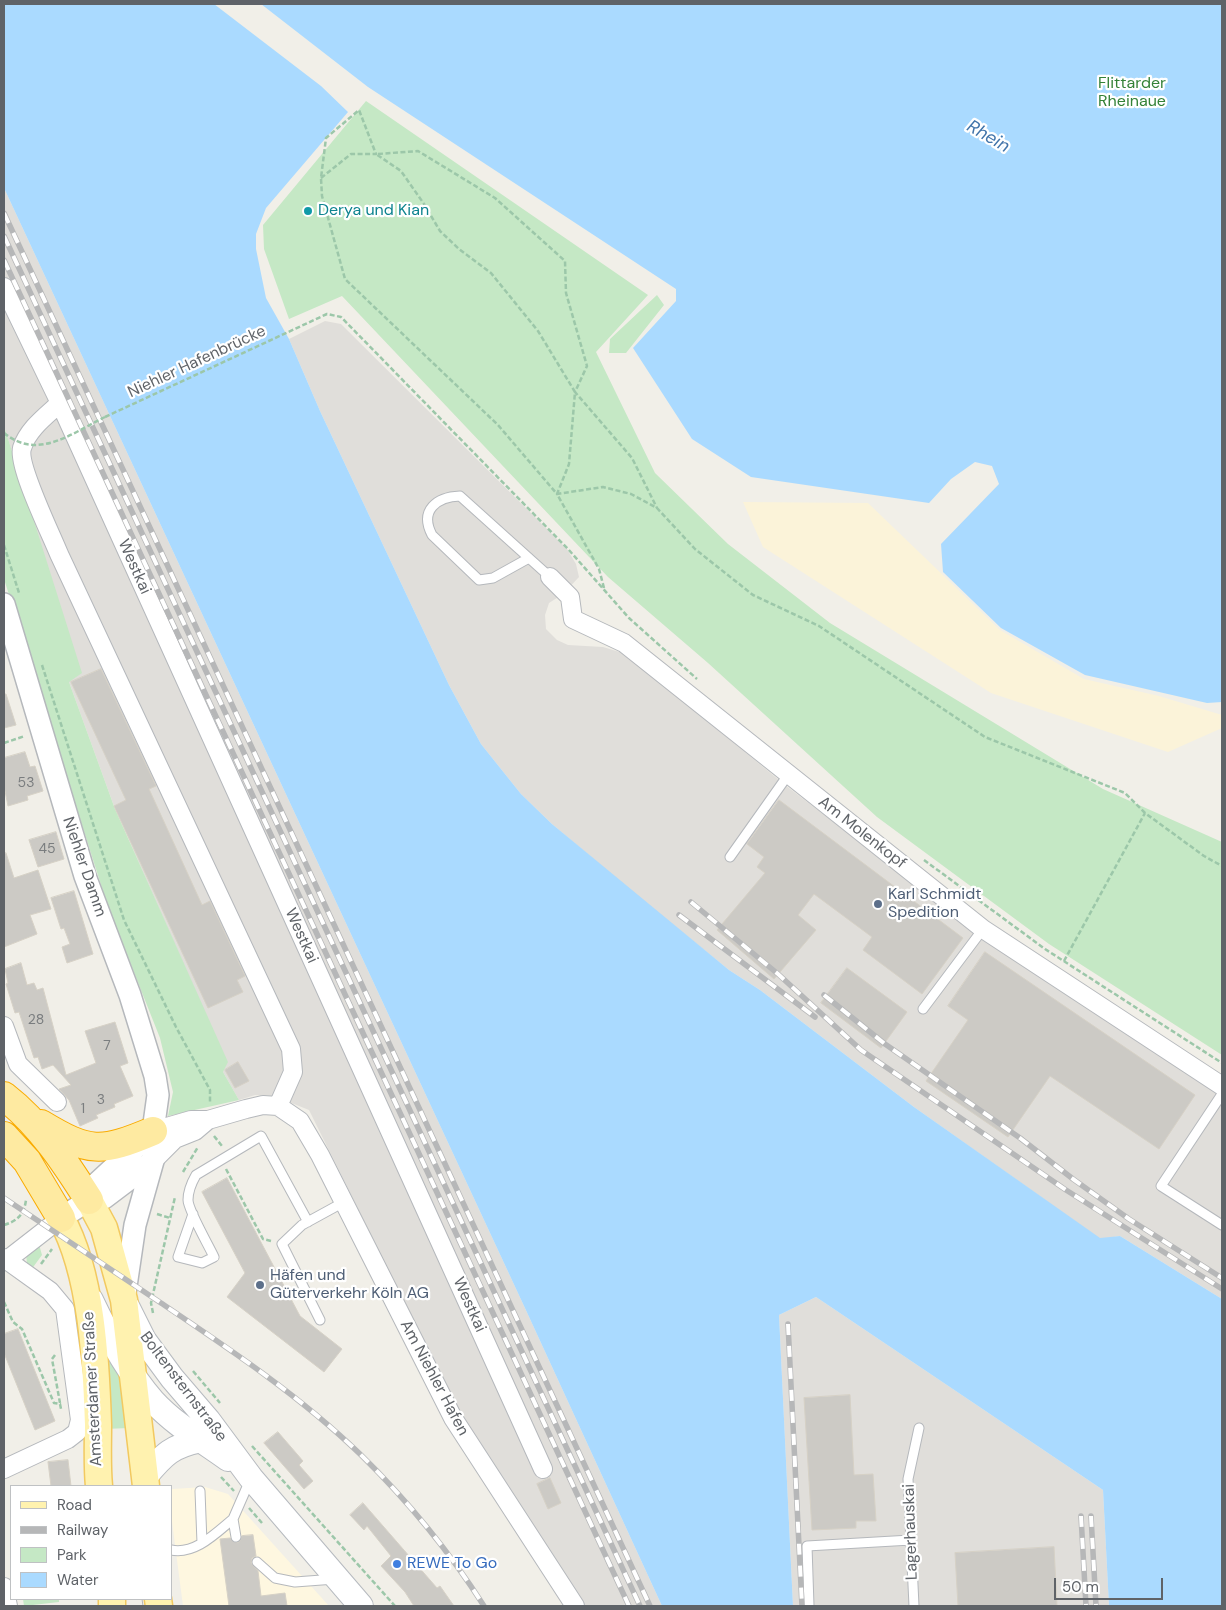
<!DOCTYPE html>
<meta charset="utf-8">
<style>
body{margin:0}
#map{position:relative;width:1226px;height:1610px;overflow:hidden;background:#f1efe8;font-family:"DM Sans",sans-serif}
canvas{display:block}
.frame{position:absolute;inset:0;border:5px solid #5f6368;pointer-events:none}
.legend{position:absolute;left:10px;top:1485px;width:162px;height:115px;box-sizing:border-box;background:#fff;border:1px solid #bfc1c3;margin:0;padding:6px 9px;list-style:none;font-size:15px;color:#5f6368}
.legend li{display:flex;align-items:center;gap:10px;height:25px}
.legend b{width:25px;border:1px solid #bfc1c3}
.scale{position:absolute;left:1054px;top:1578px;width:109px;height:22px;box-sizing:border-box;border:2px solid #5f6368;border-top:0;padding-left:6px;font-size:15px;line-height:18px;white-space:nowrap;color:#5f6368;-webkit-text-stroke:4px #fff;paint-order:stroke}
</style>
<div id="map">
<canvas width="1226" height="1610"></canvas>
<div class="frame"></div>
<ul class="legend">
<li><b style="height:6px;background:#fff2af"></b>Road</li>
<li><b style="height:6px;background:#b6b7b8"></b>Railway</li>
<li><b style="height:14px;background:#c5e8c5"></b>Park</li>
<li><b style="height:14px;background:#aadaff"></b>Water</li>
</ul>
<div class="scale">50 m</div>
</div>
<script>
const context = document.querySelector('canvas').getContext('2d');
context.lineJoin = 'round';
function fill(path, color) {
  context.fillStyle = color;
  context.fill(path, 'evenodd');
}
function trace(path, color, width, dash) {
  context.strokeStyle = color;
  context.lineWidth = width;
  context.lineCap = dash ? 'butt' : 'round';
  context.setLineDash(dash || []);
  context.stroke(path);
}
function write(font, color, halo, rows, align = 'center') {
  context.font = font + ' "DM Sans",sans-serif';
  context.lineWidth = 4.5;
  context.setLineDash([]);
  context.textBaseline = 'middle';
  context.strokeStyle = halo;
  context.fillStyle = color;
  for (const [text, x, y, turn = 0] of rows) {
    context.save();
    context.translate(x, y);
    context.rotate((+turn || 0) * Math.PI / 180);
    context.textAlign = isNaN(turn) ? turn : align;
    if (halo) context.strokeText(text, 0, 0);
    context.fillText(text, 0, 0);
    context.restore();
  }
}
const commercial = new Path2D(`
 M205,1487L228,1494L329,1606H183L171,1514V1492L172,1489Z`);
const industrial = new Path2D(`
 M4,188L524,1306L662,1606H585L460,1415L309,1110L274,1096L255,1095L239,1100L223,1072L227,1062L115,809L69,682L35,528L4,426Z
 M325,321L341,324L567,549L576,564L579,577L563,594L549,603L545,615L546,629L557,640L568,645L603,647L626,654L785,785L971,927L1222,1094V1299L1120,1236L1100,1239L914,1107L760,990L729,970L636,895L552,824L521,794L481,744L449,685L320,411L289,339Z
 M816,1297L1103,1490L1109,1606H793L779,1315Z`);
const green = new Path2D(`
 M366,101L648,295L596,352L655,473L728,544L830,623L1103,789L1222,842V1055L1049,944L877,817L708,663L608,577L342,296L289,319L264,249L263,225Z
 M657,295L664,305L626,353H609L610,339Z
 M4,426L82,673L69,682L115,809L228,1062L223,1072L239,1100L168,1116L173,1092L160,1038L108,907L4,579Z
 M38,1241L42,1255L31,1270L27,1265L26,1252Z
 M111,1362L124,1380L129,1428L105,1429L101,1363Z
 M23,1599H59V1602L24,1606Z`);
const sand = new Path2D(`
 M743,502L868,503L1000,630L1084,679L1159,696L1222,715V728L1168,752L991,693L763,547Z`);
const water = new Path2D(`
 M4,4H214L321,86L348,112L266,208L256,234V249L266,298L289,339L320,411L449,685L481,744L521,794L552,824L729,970L760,990L914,1107L1100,1238L1120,1236L1222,1299V1606H1109L1103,1490L816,1297L779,1315L793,1606H662L524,1306L4,188Z
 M261,4H1222V702L1207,703L1085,675L1001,628L943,572L941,544L999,484L992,466L975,462L951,479L929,503L751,477L692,439L633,348L676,301V289L368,87Z`);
const building = new Path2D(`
 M101,669L156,786L149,789L202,905L210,901L245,976L237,980L243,992L208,1008L114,806L126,800L71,682Z
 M4,694H6L16,725L4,728Z
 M25,752L30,767L35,766L43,791L27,796L28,800L8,806L4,786V758Z
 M779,800L963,938L922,994L863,950L872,937L814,894L798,915L816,930L774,979L717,930L765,873L757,867L764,857L747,844Z
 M56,832L64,859L38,867L29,840Z
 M6,853L14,878L38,870L51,909L30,915L37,934L4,947V854Z
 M74,891L93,954L67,963L62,947L70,944L64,928L61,929L51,898Z
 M985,952L1195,1095L1159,1149L1050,1076L1008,1137L926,1081L968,1020L948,1006Z
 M21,963L27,985L34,983L37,990L43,988L66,1075L96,1063L85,1031L115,1022L128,1063L120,1066L133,1096L114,1104L115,1107L96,1115L98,1118L80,1126L69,1100L59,1089L71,1085L53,1065L42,1069L38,1057L34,1058L19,1012L15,1013L6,984L8,983L5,969Z
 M847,968L907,1012L881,1048L821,1003Z
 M238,1062L249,1081L235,1088L225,1070Z
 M227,1178L300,1316L342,1349L324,1372L227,1297L245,1273L202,1192Z
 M18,1329L55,1421L35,1430L4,1353V1334Z
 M850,1395L854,1475L873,1474L876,1521H856V1528L812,1530L804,1398Z
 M278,1432L303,1461L299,1465L313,1481L304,1489L264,1443Z
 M68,1460L71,1486H51L48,1462Z
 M550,1478L561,1503L548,1509L537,1484Z
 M363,1503L437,1588L440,1586L454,1606H414L405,1592L381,1566L391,1556L367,1526L364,1530L350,1515Z
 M253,1535L256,1556L252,1558L251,1563L258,1571L261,1596L285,1593L287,1606H229L220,1539L230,1538L237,1543L240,1541L242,1536Z
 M1054,1547L1057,1606H958L955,1553Z`);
const path = new Path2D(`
 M378,154L418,151L495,198L565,261L566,293L587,366L575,392L632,458L657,508
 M321,178L351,154H376L359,110L326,138L321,178L322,196L345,279L498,425L557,494L569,464L575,392L538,331L491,273L459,249L440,231L424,204L401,171L376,154
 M105,417L327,314L341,317L568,549L629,618L697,679
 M4,545L19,593
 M604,588L599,569L557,494L603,487L631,494L657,508L695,549L753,595L819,626L985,737L1125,793L1145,813L1204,856L1222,866
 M42,665L124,920L176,1027L210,1090V1104
 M4,743L25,736
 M924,860L1045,949L1222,1063
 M1064,961L1145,813
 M214,1136L222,1146
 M226,1169L263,1239L271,1241
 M183,1172L198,1147
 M157,1214L170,1218
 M4,1225C17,1221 24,1215 26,1200
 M41,1264L52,1249
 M4,1302L13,1322L22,1329L54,1403L60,1404L61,1409
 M153,1313L151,1303L175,1197
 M55,1355L52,1359L60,1403
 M193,1371L220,1403
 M252,1446L395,1606
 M221,1477L234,1491
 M249,1508L262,1523`);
const service = new Path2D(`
 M529,558L493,578L479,580L432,535C419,510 437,497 460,496L550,577
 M730,857L788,775
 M923,1009L983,929
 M1222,1094L1161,1186L1222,1225
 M193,1214L178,1257L202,1263L214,1257C209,1246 188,1210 188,1200C188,1191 192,1182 196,1175L261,1136L308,1222
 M320,1320L282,1244L302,1225L344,1202
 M200,1491L202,1543
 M236,1537L233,1519L250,1480
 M171,1550C195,1555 216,1533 233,1519
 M257,1562L275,1578L295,1582L335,1579
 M809,1606L807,1546L911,1540
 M914,1606L908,1479L919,1428`);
const minor = new Path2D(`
 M4,287L60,403C46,416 28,429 22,448C17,465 51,534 59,554L291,1049L293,1072L278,1106
 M60,403L543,1469
 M550,577L570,597L573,619L624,643L983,929L1222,1086
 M4,1026L18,1064L57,1102
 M153,1131L191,1120H208L246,1109L263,1105L278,1106L300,1121L320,1155L453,1418L575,1606
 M153,1161L175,1139L195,1131L208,1120
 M4,1258L50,1291L65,1309L80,1420L77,1432L68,1439L4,1469
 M7,1260L61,1218
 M4,1587L8,1606`);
const tertiary = new Path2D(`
 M4,604L85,876L130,995L155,1076L158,1095L153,1131V1161L135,1225L125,1293
 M89,1200L95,1185L149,1135
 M61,1218L89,1200L104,1198L153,1161`);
const secondary = new Path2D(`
 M91,1300C108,1336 127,1371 153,1401C174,1424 203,1441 228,1459
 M127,1306L144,1340L172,1378L208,1420L251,1478L361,1606
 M145,1477C164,1454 172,1446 201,1440`);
const primary = new Path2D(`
 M89,1200L104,1228L124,1300L146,1486
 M61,1218C92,1274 96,1361 98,1425C98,1445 97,1466 99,1486
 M112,1599V1606
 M158,1599L159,1606`);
const trunk = new Path2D(`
 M4,1096C40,1124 65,1162 89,1200
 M41,1124C89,1153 101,1153 153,1131
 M4,1136L27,1161L61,1218`);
const tram = new Path2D(`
 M142,1599L143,1606`);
const rail = new Path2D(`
 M4,213L650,1606
 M4,236L640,1606
 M4,260L629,1606
 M691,902L778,974L861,1050L1066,1190L1222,1289
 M679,915L815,1017
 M824,995L885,1044L1020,1138L1073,1179L1129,1219L1222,1278
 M4,1198C56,1233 109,1268 161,1303C231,1350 300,1396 360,1454C407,1500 449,1551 484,1606
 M788,1324L802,1606
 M1081,1516L1086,1606
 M1091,1516L1096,1606`);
const pathBridge = new Path2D(`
 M4,433C38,461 72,433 105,417`);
const markers = [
 [308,211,5,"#0f9aa8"],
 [878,904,5,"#5c6f8a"],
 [260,1285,5,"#5c6f8a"],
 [397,1564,5,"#3f7fe0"]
];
const numberNames = [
 ["53",26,783],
 ["45",47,849],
 ["28",36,1020],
 ["7",107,1046],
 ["3",101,1100],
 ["1",83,1109]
];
const parkNames = [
 ["Flittarder",1132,84],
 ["Rheinaue",1132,102]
];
const cultureNames = [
 ["Derya und Kian",318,211]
];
const streetNames = [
 ["Niehler Hafenbrücke",197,362,-25],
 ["Westkai",134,567,66],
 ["Am Molenkopf",862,833,38],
 ["Niehler Damm",84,867,71],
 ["Westkai",301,936,66],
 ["Westkai",469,1305,66],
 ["Am Niehler Hafen",434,1378,62],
 ["Boltensternstraße",183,1387,53],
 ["Amsterdamer Straße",93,1389,-93],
 ["Lagerhauskai",911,1532,-92]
];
const serviceNames = [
 ["Karl Schmidt",888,895],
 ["Spedition",888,913],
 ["Häfen und",270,1276],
 ["Güterverkehr Köln AG",270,1294]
];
const shopNames = [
 ["REWE To Go",407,1564]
];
const waterNames = [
 ["Rhein",988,137,30]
];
fill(commercial, '#fef7e0');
fill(industrial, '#e0deda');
fill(green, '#c5e8c5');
fill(sand, '#fbf3d9');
fill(water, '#aadaff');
fill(building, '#cccac5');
trace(building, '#d6d1c6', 1);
trace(service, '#b5b8bc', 11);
trace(minor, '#b5b8bc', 20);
trace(tertiary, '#b5b8bc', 24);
trace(secondary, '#b6babf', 26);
trace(primary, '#f2c960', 29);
trace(trunk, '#f9ab00', 30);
trace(path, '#9cc7a9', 2.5, [5, 2.5]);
trace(service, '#fff', 9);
trace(minor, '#fff', 18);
trace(tertiary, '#fff', 21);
trace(secondary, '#fff', 24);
trace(primary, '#fff2af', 26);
trace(trunk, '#feeaa1', 28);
trace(tram, '#b6b7b8', 1);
trace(rail, '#b6b7b8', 5.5);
trace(rail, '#fff', 4, [11]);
trace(pathBridge, '#9cc7a9', 2.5, [5, 2.5]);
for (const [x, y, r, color] of markers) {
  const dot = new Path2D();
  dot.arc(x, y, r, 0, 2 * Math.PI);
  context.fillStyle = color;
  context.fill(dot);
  trace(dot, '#fff', 2);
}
write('14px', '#7a7d7f', null, numberNames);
write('16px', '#348238', '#fff', parkNames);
write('16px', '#0d838f', '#fff', cultureNames, 'left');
write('16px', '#5f6368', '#fff', streetNames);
write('16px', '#4e5e75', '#fff', serviceNames, 'left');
write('16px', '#366cbe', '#fff', shopNames, 'left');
write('italic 18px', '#4174aa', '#fff', waterNames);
</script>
